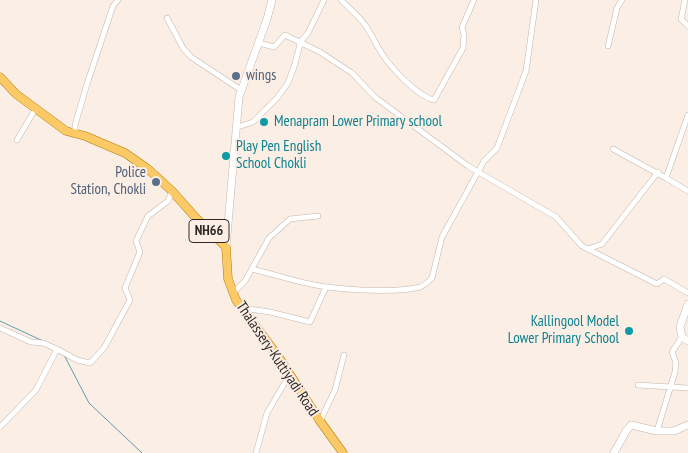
<!DOCTYPE html>
<style>
body{margin:0}
canvas{display:block;background:#fbeee5}
</style>
<canvas width="688" height="453"></canvas>
<script>
const context = document.querySelector('canvas').getContext('2d');
context.lineJoin = 'round';
function trace(path, color, width, dash) {
  context.strokeStyle = color;
  context.lineWidth = width;
  context.lineCap = dash ? 'butt' : 'round';
  context.setLineDash(dash || []);
  context.stroke(path);
}
function write(font, color, halo, rows, align = 'center') {
  context.font = font + ' "PT Sans Narrow",sans-serif';
  context.lineWidth = 4;
  context.setLineDash([]);
  context.textBaseline = 'middle';
  context.strokeStyle = halo;
  context.fillStyle = color;
  for (const [text, x, y, turn = 0] of rows) {
    context.save();
    context.translate(x, y);
    context.rotate((+turn || 0) * Math.PI / 180);
    context.textAlign = isNaN(turn) ? turn : align;
    if (halo) context.strokeText(text, 0, 0);
    context.fillText(text, 0, 0);
    context.restore();
  }
}
const stream = new Path2D(`
 M0,321L43,341
 M64,355L89,403L142,453`);
const street = new Path2D(`
 M341,0C349,8 359,16 365,25C371,33 375,43 381,52C390,67 417,96 434,100L463,48L464,35L462,27L474,0
 M685,0L681,19L688,26
 M167,18L183,48L191,57L241,90
 M259,43L274,47L285,35L320,52L352,73L376,98L468,166L556,217L582,246L657,284L664,279L688,293
 M608,46L617,8L622,0
 M688,115L666,178L688,191
 M235,128L253,122L277,98L288,83L294,67L301,41L308,33L324,0
 M75,133V125L87,84L113,6L118,0
 M17,140L36,108
 M613,149L666,178
 M588,249L602,244L658,172
 M252,269C277,275 302,284 327,287C350,290 398,293 420,287C424,286 429,281 432,278L442,237L484,161L497,148L526,71L536,0
 M233,293L245,281L269,238L290,219L318,216
 M242,308L270,312L310,322L326,287
 M0,328L31,342L43,343L57,349L77,360L90,363L104,348L130,300L125,288L140,252L136,241L148,216L168,201L172,191
 M638,385L688,388
 M320,421L335,390L344,355
 M0,427L36,390L57,349
 M657,431L675,372L676,363L672,352L682,337
 M256,453L267,413L290,374`);
const secondary = new Path2D(`
 M226,247L239,97L267,19L272,0
 M688,304L680,327L682,337L688,341
 M614,453L626,431L631,425L657,431H674L688,425`);
const primary = new Path2D(`
 M0,77L16,94L66,131L85,136L125,153L148,169L172,191L196,218L226,247L228,279L236,300L278,356L320,421L343,453`);
const markers = [
 [236,76,5,"#5c6f8a"],
 [264,122,5,"#0f9aa8"],
 [226,156,5,"#0f9aa8"],
 [156,182,5,"#5c6f8a"],
 [629,331,5,"#0f9aa8"]
];
const shields = [
 [209,231,40]
];
const shieldNames = [
 ["NH66",209,231]
];
const serviceNames = [
 ["wings",246,76],
 ["Police",146,173,"right"],
 ["Station, Chokli",146,190,"right"]
];
const cultureNames = [
 ["Menapram Lower Primary school",274,122],
 ["Play Pen English",236,147],
 ["School Chokli",236,164],
 ["Kallingool Model",619,322,"right"],
 ["Lower Primary School",619,339,"right"]
];
const streetNames = [
 ["Thalassery-Kuttiyadi Road",277,359,56]
];
trace(stream, '#5c9fa6', 1);
trace(street, '#c2b6ad', 6);
trace(secondary, '#c2b6ad', 8);
trace(primary, '#b27a0f', 9);
trace(street, '#fff', 5);
trace(secondary, '#fff', 7);
trace(primary, '#fbca67', 8);
for (const [x, y, r, color] of markers) {
  const dot = new Path2D();
  dot.arc(x, y, r, 0, 2 * Math.PI);
  context.fillStyle = color;
  context.fill(dot);
  trace(dot, '#fbeee5', 2);
}
for (const [x, y, w] of shields) {
  const box = new Path2D();
  box.roundRect(x - w / 2, y - 11.5, w, 23, 4);
  context.fillStyle = '#fbeee5';
  context.fill(box);
  trace(box, '#2e2926', 1);
}
write('bold 14px', '#2e2926', null, shieldNames);
write('15px', '#4e5e75', '#fbeee5', serviceNames, 'left');
write('15px', '#0d838f', '#fbeee5', cultureNames, 'left');
write('15px', '#2e2926', '#fbeee5', streetNames);
</script>
